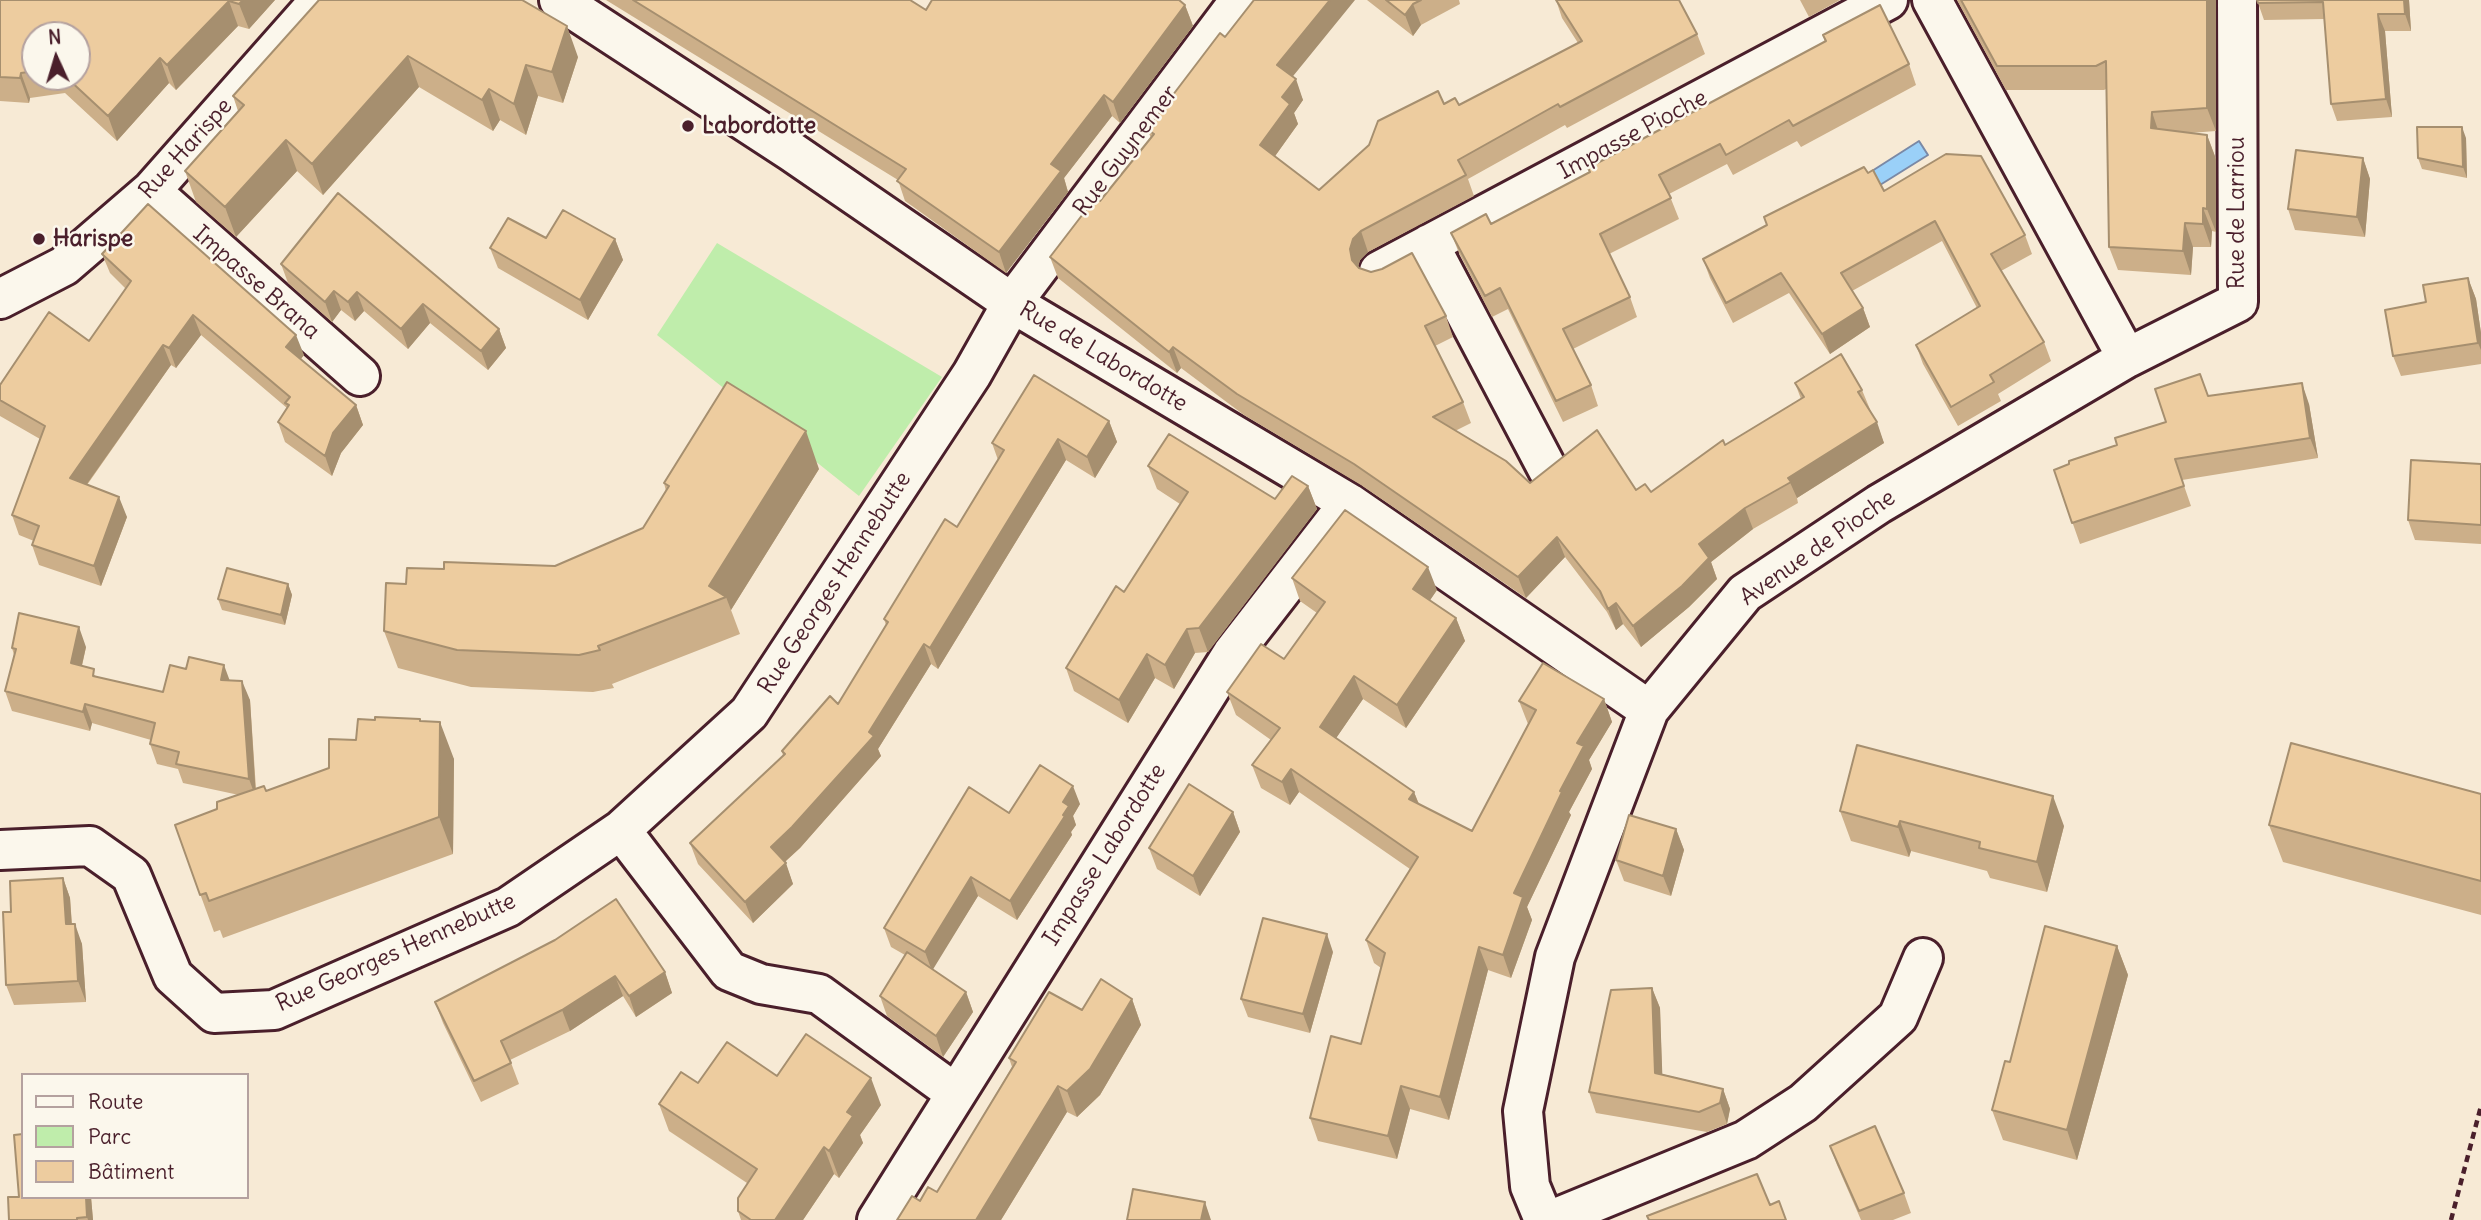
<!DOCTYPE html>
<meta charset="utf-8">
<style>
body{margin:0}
#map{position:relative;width:2481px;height:1220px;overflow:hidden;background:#f7ead5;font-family:Delius,sans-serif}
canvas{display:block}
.legend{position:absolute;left:21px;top:1073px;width:228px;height:126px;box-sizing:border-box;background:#fbf7ec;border:2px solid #b4a19f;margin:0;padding:9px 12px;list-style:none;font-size:21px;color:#4a1f2b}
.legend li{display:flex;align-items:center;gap:14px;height:35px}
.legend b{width:35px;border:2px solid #b4a19f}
.north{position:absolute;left:21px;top:21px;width:70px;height:70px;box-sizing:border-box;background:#fbf7ec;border:2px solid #b4a19f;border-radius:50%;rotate:356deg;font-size:19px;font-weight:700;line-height:28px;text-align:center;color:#4a1f2b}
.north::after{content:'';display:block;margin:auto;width:24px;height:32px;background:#4a1f2b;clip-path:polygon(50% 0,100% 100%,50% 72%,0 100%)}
</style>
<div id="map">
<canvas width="2481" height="1220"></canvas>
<ul class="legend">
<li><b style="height:9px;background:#fbf7ec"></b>Route</li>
<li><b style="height:19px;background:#bfedab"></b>Parc</li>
<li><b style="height:19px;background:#edcc9f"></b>Bâtiment</li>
</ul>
<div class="north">N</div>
</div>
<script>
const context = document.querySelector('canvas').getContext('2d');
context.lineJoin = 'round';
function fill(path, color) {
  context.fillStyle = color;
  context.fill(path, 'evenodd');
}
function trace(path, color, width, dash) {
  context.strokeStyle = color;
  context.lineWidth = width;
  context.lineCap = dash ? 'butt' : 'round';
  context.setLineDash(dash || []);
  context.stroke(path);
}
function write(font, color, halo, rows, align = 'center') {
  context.font = font + ' Delius,sans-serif';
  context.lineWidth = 5;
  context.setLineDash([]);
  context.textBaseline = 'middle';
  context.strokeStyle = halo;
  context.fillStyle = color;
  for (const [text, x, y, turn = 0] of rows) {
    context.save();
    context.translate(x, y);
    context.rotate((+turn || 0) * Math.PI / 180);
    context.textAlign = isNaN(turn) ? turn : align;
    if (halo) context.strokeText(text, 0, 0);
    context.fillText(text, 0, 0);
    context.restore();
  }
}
const green = new Path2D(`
 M717,243L942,377L859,496L657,335Z`);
const water = new Path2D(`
 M1919,141L1928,155L1880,185L1872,171Z`);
const path = new Path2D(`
 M2451,1220L2481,1106`);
const minor = new Path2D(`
 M559,0L792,152L1012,303L1349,503L1649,710
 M151,191L360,376
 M1429,244L1548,470
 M1379,271L1888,0
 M0,299L64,266L151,191L320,0
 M2127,358L2238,302L2237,0
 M621,830L729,971L761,984L819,994L955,1093
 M0,850L90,846L131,875L173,976L214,1013L274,1010L508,907L621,830L749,713L972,374L1012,303L1240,0
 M877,1220L1232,654L1349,503
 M1544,1220L1530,1186L1523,1111L1555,957L1649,710L1745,593L1879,504L2127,358L1932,0
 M1551,1220L1746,1140L1803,1103L1898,1017L1923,958`);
const wall = new Path2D(`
 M0,0H275L249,29L238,26L176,90L169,83L117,141L65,93L30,98L29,103L0,101ZM35,35L77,77H35Z
 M319,0L578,57L563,103L538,96L526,135L500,120L493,131L419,87L323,195L297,171L236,237L196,202L185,171L238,111L233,96Z
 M606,0H910L926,10L1185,5L1193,26L1120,123L1112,116L1064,178L1068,192L1006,273L905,201L898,180Z
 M1367,0H1459L1460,4L1421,25L1413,36Z
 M1556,0H1679L1697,34L1705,54L1567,128L1565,125L1468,179L1474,196L1368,252L1360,260L1358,267L1359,268L1446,316L1453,337L1435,346L1463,402L1471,423L1455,431L1530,483L1651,492L1801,399L1795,383L1862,390L1884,443L1797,498L1798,503L1753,529L1711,562L1717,579L1689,607L1641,647L1623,624L1616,630L1607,612L1565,557L1526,598L1361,485L1244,415L1181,368L1177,373L1058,278L1050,257L1100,201L1151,138L1147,129L1225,37L1292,76L1303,100L1294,113L1298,124L1275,156L1319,190L1444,104L1459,105L1578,43L1562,18Z
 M1800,0H1840L1809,17Z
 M1957,0H2216V131L2190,133L2207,135L2216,159V232L2212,231L2211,247H2193L2191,275L2118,270L2109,247L2106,89L2104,90H2006Z
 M2257,0H2409L2411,31H2385L2392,117L2337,121L2331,104L2324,19L2264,20Z
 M1823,35L1909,64L1916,85L1801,147L1797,141L1733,175L1727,164L1669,194L1679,219L1609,254L1630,297L1637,317L1573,349L1591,385L1598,406L1563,422L1508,309L1492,317L1459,253L1451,233L1491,224L1590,172L1588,168L1825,42Z
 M2466,138L2467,178L2422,169L2418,158Z
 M2363,158L2370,179L2365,237L2295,230L2288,209Z
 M1868,173L1884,191L2025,235L2032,254L2001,271L2044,342L2051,361L1998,394L2001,401L1958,426L1923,364L1916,345L1977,308L1942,241L1852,291L1863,308L1870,327L1830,354L1789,293L1733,323L1710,278L1703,259Z
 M338,193L499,329L506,348L488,370L430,323L408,349L364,311L355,321L341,310L332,322L288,283L281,264Z
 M546,238L615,239L623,260L588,320L498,268L490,248Z
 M102,254L304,355L301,359L356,405L363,425L341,453L332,476L285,442L278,422L287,408L201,335L176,368L171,365L87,485L127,517L101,586L39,565L32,545L34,541L19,535L12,515L40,439L0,416V385L89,341L126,289L110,273Z
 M2468,278L2476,299L2481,333V364L2401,376L2393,356L2426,302Z
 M2208,396L2309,404L2318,458L2182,480L2191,506L2080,544L2054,470L2117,445L2166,422Z
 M1109,421L1117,442L1095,478L1066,460L938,669L931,664L878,749L881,756L800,848L785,862L793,884L753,923L698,864L690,843L783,756L782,751L838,704L886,625L884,619L957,527L998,460L992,443Z
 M2481,464V544L2415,540L2408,520Z
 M1148,466L1275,499L1308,486L1317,509L1208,652L1195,653L1174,689L1155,678L1128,723L1074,691L1066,668L1124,592L1180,504L1157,489Z
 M819,469L731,610L740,634L612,684L614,688L593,692L471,687L398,668L384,631L406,584L444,569L555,566L643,528L666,491L664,483Z
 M1292,578L1437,590L1430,600L1456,618L1465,641L1406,728L1363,699L1336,738L1414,792L1419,804L1472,831L1528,724L1519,701L1604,699L1612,722L1589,760L1592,769L1569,812L1571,815L1527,907L1532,920L1511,978L1488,970L1449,1120L1410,1109L1397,1159L1318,1141L1310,1118L1361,1044L1381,968L1374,963L1366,940L1410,869L1299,792L1290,805L1261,788L1252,765L1271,740L1236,715L1227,692L1284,659L1317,613L1300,601Z
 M288,584L292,595L285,625L222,610L218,599Z
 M86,647L82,666L97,677L163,692L229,680L250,700L256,789L266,791L329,768L356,740L421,721L454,759L453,854L223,938L220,930L214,932L175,825L217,809L239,795L183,783L178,769L157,764L150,744L151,740L92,723L90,731L12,711L5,691L14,655L12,648Z
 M2481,794V915L2283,862L2269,825Z
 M1080,804L1073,816L1076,825L1071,832L1072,835L1017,920L978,896L932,969L966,992L973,1012L943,1057L887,1016L880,996L905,955L891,947L884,928L1009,813Z
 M1840,811L2064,826L2047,892L1990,878L1987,871L1911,851L1909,857L1851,841Z
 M1233,812L1240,832L1200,896L1157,869L1149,848Z
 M1676,829L1684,850L1671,896L1624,881L1616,860Z
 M63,878L70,898L72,924L82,944L86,1002L14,1005L6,985L11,912Z
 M555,940L665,972L672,993L636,1017L623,996L570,1031L510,1060L519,1084L481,1102L443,1023L435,1002Z
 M2117,946L2128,975L2077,1160L2003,1140L1992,1110L2010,1062Z
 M1333,952L1310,1033L1248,1017L1241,999Z
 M1652,988L1660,1008L1662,1074L1723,1089L1730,1109L1727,1124L1707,1132L1596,1113L1589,1092Z
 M1132,999L1141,1025L1100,1095L1077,1117L1067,1112L1001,1220H897L920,1201L937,1192L1012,1067L1009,1058L1082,1010Z
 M777,1076L881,1105L860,1135L863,1143L839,1178L834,1174L803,1220H741L738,1211L747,1183L669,1131L659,1104L698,1083Z
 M1830,1146L1904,1193L1911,1213L1893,1220H1861L1837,1165Z
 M91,1197L93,1220H9Z`);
const shadedWall = new Path2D(`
 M243,0H275L249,29L239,4Z
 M1330,0H1355L1285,86L1277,65Z
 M2207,0H2216V131L2207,108Z
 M2404,0H2409L2411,31L2405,14Z
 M229,1L238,26L176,90L167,65Z
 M1413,4L1421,25L1413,36L1405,15Z
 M1185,5L1193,26L1120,123L1113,102Z
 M2378,14L2385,31L2392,117L2386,99Z
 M567,26L578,57L563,103L552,72Z
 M408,56L419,87L323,195L312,164Z
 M160,58L169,83L117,141L108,116Z
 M526,65L538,96L526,135L514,104Z
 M21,73L30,98L29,103L20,78Z
 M1296,79L1303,100L1294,113L1298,124L1268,166L1260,145L1282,97Z
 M489,89L500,120L493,131L482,100Z
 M1104,95L1112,116L1064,178L1068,192L1006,273L999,252L1051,164Z
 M2152,112L2160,136L2151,128Z
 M2462,127L2466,138L2467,178L2463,167Z
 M2207,135L2216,159V232L2207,209Z
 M286,140L297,171L236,237L225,207Z
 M2363,158L2370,179L2365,237L2357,217Z
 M2203,208L2212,231L2211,247L2203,224Z
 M2185,223L2193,247L2191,275L2183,251Z
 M1361,231L1368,252L1360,260L1357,270L1352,260L1350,249L1353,239Z
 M615,239L623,260L588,320L580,300Z
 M2468,278L2476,299L2481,333V350L2478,343Z
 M334,291L341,310L332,322L325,302Z
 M357,292L364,311L355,321L348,302Z
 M423,304L430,323L408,349L401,329Z
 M1863,308L1870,327L1830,354L1822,334Z
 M193,315L201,335L176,368L169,348Z
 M499,329L506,348L488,370L481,351Z
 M296,335L304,355L294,367L286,347Z
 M163,345L171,365L77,498L70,478Z
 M1173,347L1181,368L1177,373L1169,352Z
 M2302,383L2309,404L2318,458L2310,438Z
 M356,405L363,425L341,453L332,476L325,456L333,433Z
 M1109,421L1117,442L1095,478L1087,457Z
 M1877,422L1884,443L1797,498L1788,478Z
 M806,431L819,469L731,610L726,597L709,586Z
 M1058,439L1066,460L938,669L930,648Z
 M1308,486L1317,509L1208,652L1199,628Z
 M119,497L127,517L101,586L94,566Z
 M1745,508L1753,529L1711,562L1717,579L1689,607L1641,647L1633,626L1699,544Z
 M1557,537L1565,557L1526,598L1518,577Z
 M1428,567L1437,590L1422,612L1413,589Z
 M288,584L292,595L285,625L281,615Z
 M1616,603L1623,624L1616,630L1608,609Z
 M1456,618L1465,641L1406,728L1397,705Z
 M79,627L86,647L78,682L71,663Z
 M1187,629L1195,653L1174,689L1165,665Z
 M924,644L931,664L878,749L881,756L800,848L779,867L771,847L869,732Z
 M1147,654L1155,678L1128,723L1119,700Z
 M224,665L231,684L221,680Z
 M1354,676L1363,699L1328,750L1320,727Z
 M242,681L250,700L256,798L249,779Z
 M1604,699L1612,722L1589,760L1592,769L1569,812L1571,815L1527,907L1532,920L1511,978L1503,955L1514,893L1560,791L1577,743Z
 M85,704L92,723L90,731L83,712Z
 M440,722L454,759L453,854L439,817Z
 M1291,769L1299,792L1290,805L1282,782Z
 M1073,786L1080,804L1073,816L1076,825L1071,832L1072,835L1017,920L1010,901L1063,815V802Z
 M1414,792L1423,815L1409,799Z
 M2053,796L2064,826L2047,892L2037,862Z
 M1233,812L1240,832L1200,896L1193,876Z
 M1900,821L1911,851L1909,857L1898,827Z
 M1676,829L1684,850L1671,896L1663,876Z
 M786,863L793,884L753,923L745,902Z
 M971,877L978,896L932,971L925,952Z
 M63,878L70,898L73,945L66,924Z
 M75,924L82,944L86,1002L78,981Z
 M1327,934L1333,952L1310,1033L1303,1014Z
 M2117,946L2128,975L2077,1160L2067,1130Z
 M1479,947L1488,970L1449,1120L1440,1097Z
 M665,972L672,993L636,1017L629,996Z
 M615,976L623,996L570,1031L562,1010Z
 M1652,988L1660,1008L1663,1094L1655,1073Z
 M966,992L973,1012L943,1057L936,1036Z
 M1132,999L1141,1025L1100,1095L1077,1117L1067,1091Z
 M871,1078L881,1105L860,1135L863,1143L839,1178L829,1151L847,1112Z
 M1058,1086L1067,1112L1001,1220H976Z
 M1401,1086L1410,1109L1397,1159L1388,1136Z
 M1723,1089L1730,1109L1727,1124L1720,1103Z
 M824,1147L834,1174L803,1220H775Z
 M86,1197H91L93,1220H88L87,1217Z
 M1205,1202L1211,1220H1201Z`);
const building = new Path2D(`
 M0,0H243L239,4L229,1L167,65L160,58L108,116L66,77H77V35H35V71L21,73L20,78L0,77Z
 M319,0H522L567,26L552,72L526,65L514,104L489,89L482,100L408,56L312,164L286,140L225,207L185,171L244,105L233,96Z
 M633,0H910L926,10L932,0H1179L1185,5L1113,102L1104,95L1051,164L1061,171L999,252L897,181L906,169Z
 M1254,0H1330L1277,65L1296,79L1282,97L1290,104L1260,145L1319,190L1369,145L1378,121L1438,91L1444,104L1455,98L1459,105L1582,41L1556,0H1679L1697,34L1560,107L1558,104L1458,160L1466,175L1361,231L1353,239L1350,249L1352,260L1359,268L1371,272L1382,269L1412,253L1446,316L1425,326L1463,402L1433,417L1506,461L1530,483L1597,430L1636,490L1645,484L1651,492L1723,440L1725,445L1804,397L1795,383L1841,354L1862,390L1858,392L1877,422L1788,478L1791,482L1745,508L1699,544L1709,558L1682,586L1633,626L1616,603L1608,609L1600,591L1557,537L1518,577L1354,464L1237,394L1173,347L1169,352L1050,257L1096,197L1100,201L1154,134L1147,129L1220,33L1225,37Z
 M1386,0H1421L1413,4L1405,15Z
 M1961,0H2207V108L2152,112L2151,128L2207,135V209L2203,208V224L2185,223L2183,251L2109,247L2106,61L2096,66H1997Z
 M2257,0H2404L2405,14H2378L2386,99L2331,104L2323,2L2258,3Z
 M1880,5L1909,64L1793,126L1789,120L1726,155L1720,144L1659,175L1671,198L1600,234L1630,297L1563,329L1591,385L1556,401L1500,288L1485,296L1451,233L1486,214L1491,224L1590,172L1588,168L1826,41L1823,35Z
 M2417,127H2462L2463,167L2418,158Z
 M2296,150L2363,158L2357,217L2288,209Z
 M1946,154L1981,156L2025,235L1991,254L2044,342L1990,375L1994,382L1951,407L1916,345L1980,306L1935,221L1841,273L1863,308L1822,334L1781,273L1726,303L1703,259L1767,225L1764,217L1864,167L1868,173L1873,170L1884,191Z
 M338,193L499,329L481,351L423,304L401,329L357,292L348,302L334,291L325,302L281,264Z
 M148,204L296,335L286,347L356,405L333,433L325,456L278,422L289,405L285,403L290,397L193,315L169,348L163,345L70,478L119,497L94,566L32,545L39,526L12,515L45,426L0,400V385L49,312L89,341L131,281L102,254Z
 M563,210L615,239L580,300L490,248L508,218L546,238Z
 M2468,278L2478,343L2393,356L2385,310L2426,302L2423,285Z
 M2200,374L2208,396L2302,383L2310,438L2175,459L2184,486L2072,523L2054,470L2069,464V461L2117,445L2115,438L2166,422L2155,389Z
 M1034,375L1109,421L1087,457L1058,439L930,648L924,644L869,732L874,736L792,827L771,847L786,863L745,902L690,843L785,754L782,751L830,696L838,704L888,622L884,619L945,519L957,527L1004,450L992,443Z
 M727,382L806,431L709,586L726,597L598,646L600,650L579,655L457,650L384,631L386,583L406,584L407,568L444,569V562L555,566L643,528L669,486L664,483Z
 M1169,434L1275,499L1292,476L1308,486L1199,628L1187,629L1165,665L1147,654L1119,700L1066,668L1116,586L1124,592L1188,492L1148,466Z
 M2411,460L2481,464V525L2408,520Z
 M1345,510L1428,567L1413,589L1456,618L1397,705L1354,676L1320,727L1414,792L1409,799L1472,831L1536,710L1519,701L1543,663L1604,699L1577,743L1584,746L1560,791L1562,792L1514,893L1523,897L1503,955L1479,947L1440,1097L1401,1086L1388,1136L1310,1118L1331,1036L1361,1044L1385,953L1366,940L1418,857L1291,769L1282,782L1252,765L1280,728L1227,692L1261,644L1284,659L1325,602L1292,578Z
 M227,568L288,584L281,615L218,599Z
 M19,613L79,627L71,663L94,669L93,676L163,692L170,665L186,669L189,657L224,665L221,680L242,681L249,779L176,764L179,752L150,744L155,723L85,704L83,712L5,691L16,649L12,648Z
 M375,717L420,719V721L440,722L439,817L209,901L206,893L200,895L175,825L217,809V802L264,786L266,791L329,768V739L356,740L358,719L375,720Z
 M2291,743L2481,794V881L2269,825Z
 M1857,745L2053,796L2037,862L1979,848L1980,842L1900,821L1898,827L1840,811Z
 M1040,765L1073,786L1063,802L1069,806L1063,815L1065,816L1010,901L971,877L925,952L884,928L969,787L1009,813Z
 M1189,784L1233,812L1193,876L1149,848Z
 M1629,815L1676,829L1663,876L1616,860Z
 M63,878L66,924H75L78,981L6,985L3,912H11L10,881Z
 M616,899L665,972L629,996L615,976L562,1010L501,1041L511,1063L474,1081L435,1002L555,940Z
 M1263,918L1327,934L1303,1014L1241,999Z
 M2045,926L2117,946L2067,1130L1992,1110L2005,1061L2010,1062Z
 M907,952L966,992L936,1036L880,996Z
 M1101,979L1132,999L1090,1069L1067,1091L1058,1086L976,1220H897L912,1196L920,1201L928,1187L937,1192L1016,1062L1009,1058L1049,992L1082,1010Z
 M1652,988L1655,1073L1723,1089L1720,1103L1699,1112L1589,1092L1611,990Z
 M806,1034L871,1078L847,1112L853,1116L829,1151L824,1147L775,1220H751L738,1211V1198L757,1169L659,1104L681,1072L698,1083L727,1042L777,1076Z
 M1875,1126L1904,1193L1859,1211L1830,1146Z
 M23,1134V1197H86L87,1217L77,1218V1220H9L8,1197H19L14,1135Z
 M1757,1174L1770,1205L1779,1201L1786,1220H1649L1647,1216Z
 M1133,1189L1205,1202L1201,1220H1127Z`);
const markers = [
 [688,126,7,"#4a1f2b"],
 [39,239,7,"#4a1f2b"]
];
const poiNames = [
 ["Labordotte",702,126],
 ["Harispe",53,239]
];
const streetNames = [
 ["Impasse Pioche",1633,135,-28],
 ["Rue Harispe",186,149,-48],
 ["Rue Guynemer",1126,151,-53],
 ["Rue de Larriou",2237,213,-90],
 ["Impasse Brana",256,283,41],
 ["Rue de Labordotte",1103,357,31],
 ["Avenue de Pioche",1818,548,-35],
 ["Rue Georges Hennebutte",835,583,-57],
 ["Impasse Labordotte",1105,855,-58],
 ["Rue Georges Hennebutte",396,953,-24]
];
fill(green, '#bfedab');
fill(water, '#9ad0f8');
trace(water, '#7a89a6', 2);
trace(minor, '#4a1f2b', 44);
trace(path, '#4a1f2b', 4.5, [7, 5]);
trace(minor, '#fbf7ec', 38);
fill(wall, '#ccaf89');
fill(shadedWall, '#a68f6f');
fill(building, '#edcc9f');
trace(building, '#a68f6f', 2);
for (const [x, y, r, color] of markers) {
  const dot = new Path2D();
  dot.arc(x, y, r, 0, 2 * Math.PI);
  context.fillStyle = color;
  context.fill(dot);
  trace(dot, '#fbf7ec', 2.5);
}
write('bold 23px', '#4a1f2b', '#fbf7ec', poiNames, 'left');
write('23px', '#4a1f2b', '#fbf7ec', streetNames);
</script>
